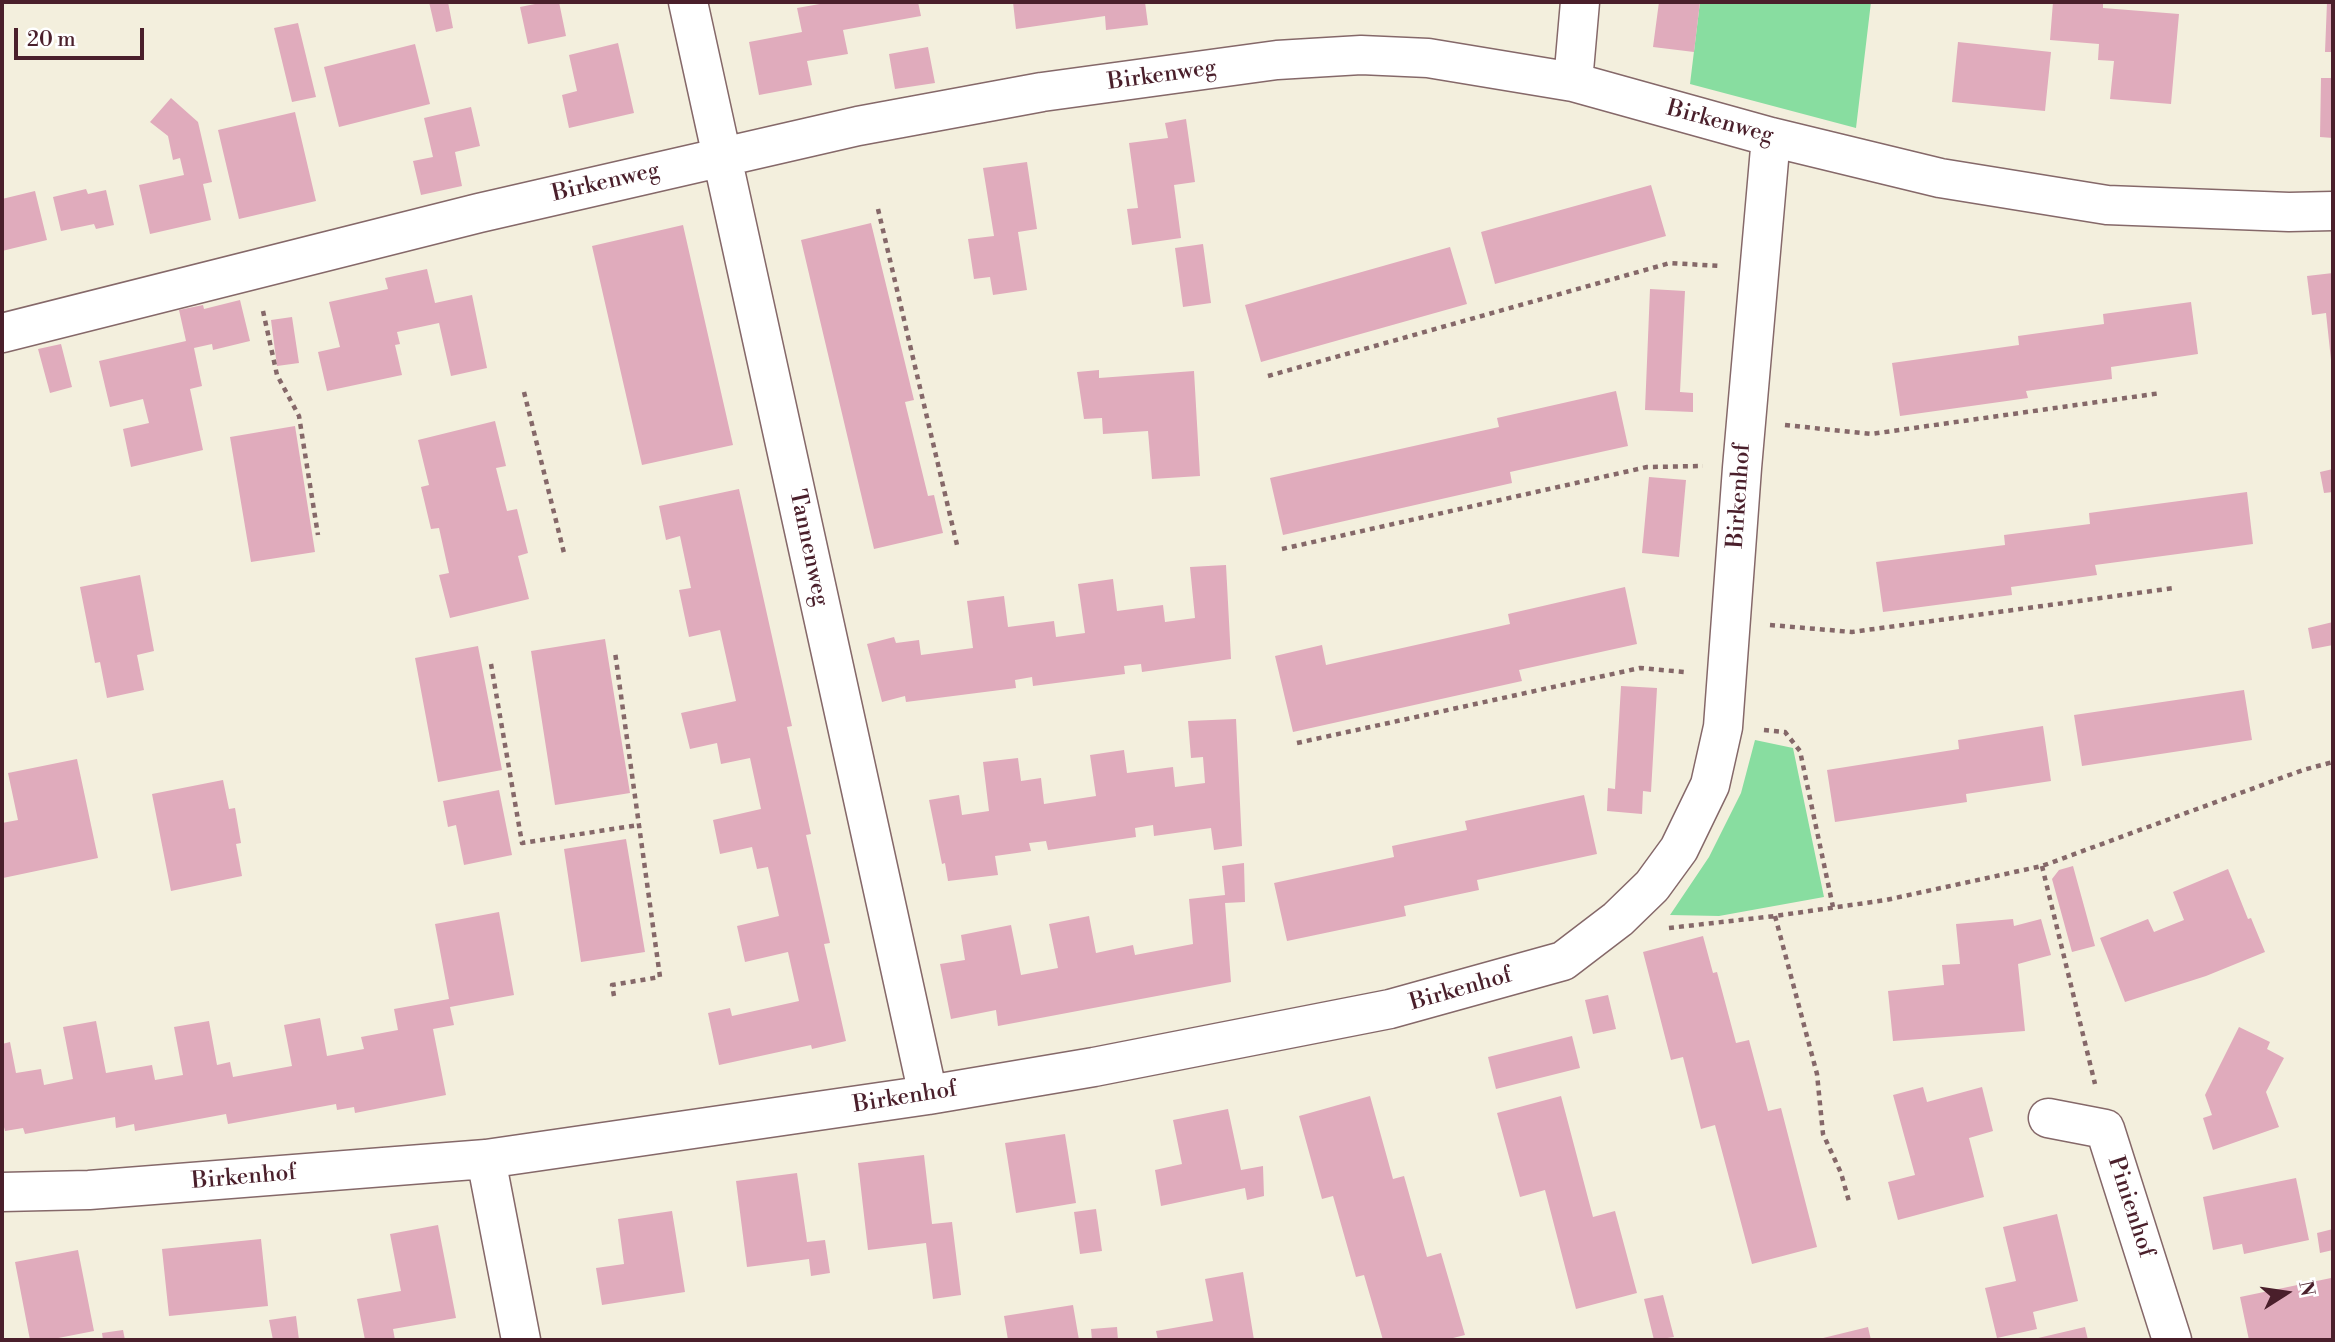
<!DOCTYPE html>
<style>
body{margin:0}
#map{position:relative;width:2335px;height:1342px;overflow:hidden;background:#f3efdd;font-family:"Libre Bodoni",serif}
canvas{display:block}
.frame{position:absolute;inset:0;border:4px solid #4a1f2b;pointer-events:none}
.north{position:absolute;left:2251px;top:1258px;width:70px;height:70px;-webkit-text-stroke:5px #fff;paint-order:stroke;rotate:78deg;font-size:19px;font-weight:700;line-height:28px;text-align:center;color:#4a1f2b}
.north::after{content:'';display:block;margin:auto;width:24px;height:32px;background:#4a1f2b;clip-path:polygon(50% 0,100% 100%,50% 72%,0 100%)}
.scale{position:absolute;left:14px;top:28px;width:130px;height:32px;box-sizing:border-box;border:4px solid #4a1f2b;border-top:0;padding-left:9px;font-size:21px;line-height:24px;white-space:nowrap;color:#4a1f2b;-webkit-text-stroke:5px #fff;paint-order:stroke}
</style>
<div id="map">
<canvas width="2335" height="1342"></canvas>
<div class="frame"></div>
<div class="north">N</div>
<div class="scale">20 m</div>
</div>
<script>
const context = document.querySelector('canvas').getContext('2d');
context.lineJoin = 'round';
function fill(path, color) {
  context.fillStyle = color;
  context.fill(path, 'evenodd');
}
function trace(path, color, width, dash) {
  context.strokeStyle = color;
  context.lineWidth = width;
  context.lineCap = dash ? 'butt' : 'round';
  context.setLineDash(dash || []);
  context.stroke(path);
}
function write(font, color, halo, rows, align = 'center') {
  context.font = font + ' "Libre Bodoni",serif';
  context.lineWidth = 6;
  context.setLineDash([]);
  context.textBaseline = 'middle';
  context.strokeStyle = halo;
  context.fillStyle = color;
  for (const [text, x, y, turn = 0] of rows) {
    context.save();
    context.translate(x, y);
    context.rotate((+turn || 0) * Math.PI / 180);
    context.textAlign = isNaN(turn) ? turn : align;
    if (halo) context.strokeText(text, 0, 0);
    context.fillText(text, 0, 0);
    context.restore();
  }
}
const green = new Path2D(`
 M1700,2H1871L1856,128L1690,84Z
 M1755,740L1793,748L1824,897L1719,916L1670,915L1709,857L1741,793Z`);
const building = new Path2D(`
 M429,2H448L453,28L436,32Z
 M545,2H559L566,36L528,44L520,7Z
 M831,2H918L921,16L843,30L848,54L807,61L812,85L759,95L749,42L802,32L797,8Z
 M1013,2H1145L1148,25L1106,30L1105,16L1016,29Z
 M1659,2H1700L1694,52L1653,47Z
 M2053,2H2103V8L2179,14L2171,104L2110,99L2114,61L2098,60L2099,44L2050,40Z
 M2327,2H2333V52H2325Z
 M298,23L316,97L292,102L274,28Z
 M1958,42L2051,52L2045,111L1952,102Z
 M618,43L634,113L569,128L562,95L577,91L569,55Z
 M415,44L430,104L339,127L324,67Z
 M928,47L935,83L895,89L889,54Z
 M2321,78H2333V138L2320,137Z
 M171,98L198,122L212,182L203,184L211,220L150,234L139,185L184,175L180,158L173,160L168,136L150,122Z
 M471,107L480,146L455,152L462,186L421,195L413,161L433,157L424,118Z
 M295,112L316,201L239,219L218,130Z
 M1186,119L1195,182L1174,185L1181,238L1132,245L1127,209L1138,208L1129,143L1168,138L1165,123Z
 M1027,162L1037,229L1018,232L1027,290L993,295L990,277L974,279L968,239L994,236L983,168Z
 M1651,185L1666,236L1495,284L1481,232Z
 M86,189L88,194L106,190L114,225L96,229L94,224L61,231L53,197Z
 M35,191L47,240L2,251V199Z
 M871,223L914,400L905,402L928,496L934,495L943,533L874,549L801,240Z
 M683,225L733,445L642,465L592,246Z
 M1203,244L1211,303L1183,307L1175,248Z
 M1450,247L1467,304L1261,362L1245,305Z
 M427,269L435,303L472,295L487,368L451,376L439,323L397,332L400,344L395,345L402,375L327,391L318,352L340,347L329,302L388,289L385,278Z
 M2333,273V360H2331L2326,313L2312,315L2307,276Z
 M1650,289L1685,291L1680,392L1693,393V412L1645,410Z
 M240,300L250,341L213,350L212,344L194,348L202,386L190,389L203,450L131,467L123,429L149,423L143,399L110,407L99,361L186,341L179,310L203,305L204,309Z
 M2191,302L2198,354L2111,367L2112,379L2026,391L2028,398L1900,416L1892,363L2019,345L2018,336L2104,324L2103,314Z
 M292,317L299,363L277,366L271,320Z
 M61,344L72,387L50,393L38,349Z
 M1099,370V378L1194,371L1200,476L1152,479L1148,431L1103,434L1102,418L1084,419L1077,372Z
 M1616,391L1628,446L1510,472L1512,483L1283,535L1270,478L1499,427L1497,418Z
 M495,421L506,466L496,468L507,511L517,509L528,553L518,556L529,599L450,618L439,575L449,573L439,528L431,529L421,487L429,485L418,440Z
 M295,426L315,552L251,562L230,437Z
 M2333,469V492L2324,493L2320,472Z
 M1649,477L1686,480L1679,557L1642,553Z
 M739,489L792,726L787,727L811,834L806,835L830,943L824,944L846,1041L812,1049L811,1045L719,1065L708,1013L730,1008L732,1016L799,1001L788,952L745,962L737,926L779,916L768,867L757,869L752,847L720,854L713,820L761,809L750,758L721,764L717,743L690,749L681,713L736,701L720,630L689,637L679,590L691,588L680,536L666,540L659,506Z
 M2247,492L2253,544L2095,565L2097,575L2011,587L2012,595L1883,612L1876,562L2005,545L2004,535L2090,524L2089,513Z
 M1226,565L1231,659L1142,672L1141,664L1124,666L1125,674L1033,686L1032,677L1015,680L1016,688L906,702L905,696L882,702L867,644L894,637L896,643L919,640L921,655L973,648L967,601L1004,596L1008,627L1054,621L1056,637L1085,633L1078,584L1113,579L1117,611L1163,605L1165,622L1195,618L1190,567Z
 M140,575L154,651L137,655L144,690L107,698L100,662L95,663L80,587Z
 M1625,587L1637,644L1519,670L1522,681L1293,732L1275,656L1322,645L1326,665L1510,624L1508,614Z
 M2333,622V645L2312,649L2308,628Z
 M605,639L630,793L555,805L531,651Z
 M478,646L502,770L438,782L415,658Z
 M1621,686L1657,688L1651,792L1643,791L1642,814L1607,811L1608,788L1615,789Z
 M2244,690L2252,740L2082,766L2074,715Z
 M1236,719L1242,846L1214,850L1211,828L1154,836L1153,825L1135,828L1136,837L1048,850L1046,841L1029,843L1031,851L995,856L998,875L948,881L945,863L942,864L929,800L959,795L962,815L989,811L983,762L1018,758L1021,781L1041,778L1044,804L1096,796L1090,755L1124,750L1127,773L1173,767L1175,787L1205,783L1203,757L1191,758L1188,721Z
 M2043,726L2051,781L1966,794L1967,802L1835,822L1827,770L1959,749L1958,740Z
 M77,759L98,858L3,878L2,823L18,820L8,773Z
 M223,780L229,809L235,808L241,843L236,844L242,876L171,891L152,794Z
 M499,790L512,855L464,865L456,825L448,827L443,801Z
 M1584,795L1597,854L1477,880L1479,890L1404,906L1406,916L1287,941L1274,883L1394,857L1392,846L1467,830L1465,821Z
 M626,839L645,952L581,962L564,849Z
 M1244,863L1245,902L1225,903L1231,982L998,1026L996,1010L951,1019L940,964L965,960L961,935L1011,925L1021,975L1058,968L1049,924L1089,916L1096,953L1133,945L1135,955L1193,944L1189,899L1225,895L1222,866Z
 M2073,866L2095,946L2072,952L2052,879L2059,870Z
 M2228,869L2248,919L2251,918L2265,952L2206,976L2125,1002L2100,938L2148,919L2154,932L2184,920L2173,892Z
 M499,912L514,995L450,1007L454,1025L433,1029L446,1095L355,1113L354,1107L337,1110L336,1104L228,1124L226,1114L135,1131L134,1124L116,1128L115,1117L25,1134L23,1128L5,1131L2,1119V1044L10,1042L16,1073L41,1069L44,1085L73,1079L63,1027L96,1021L106,1073L152,1065L155,1080L183,1075L174,1027L209,1021L217,1065L230,1062L233,1077L292,1066L284,1025L320,1018L327,1056L364,1049L361,1037L398,1030L394,1009L449,999L435,924Z
 M2013,919L2014,926L2041,919L2051,955L2018,964L2025,1031L1893,1041L1888,991L1944,985L1942,965L1960,964L1956,924Z
 M1703,936L1713,973L1717,972L1736,1043L1749,1040L1768,1111L1781,1108L1817,1247L1752,1264L1715,1125L1701,1129L1683,1057L1671,1060L1643,952Z
 M1608,995L1616,1029L1593,1034L1585,1000Z
 M2239,1027L2270,1042L2267,1049L2284,1058L2266,1092L2279,1127L2213,1150L2203,1118L2212,1115L2205,1095Z
 M1572,1036L1580,1068L1496,1089L1488,1057Z
 M1923,1087L1927,1102L1982,1087L1993,1131L1969,1138L1984,1197L1898,1220L1888,1182L1915,1175L1893,1095Z
 M1370,1096L1393,1179L1404,1176L1427,1257L1441,1253L1465,1335L1445,1340H1383L1364,1275L1356,1277L1333,1196L1322,1199L1299,1116Z
 M1561,1096L1593,1217L1615,1211L1637,1293L1576,1309L1545,1190L1520,1197L1497,1113Z
 M1228,1109L1241,1170L1263,1166L1264,1196L1247,1200L1245,1188L1161,1206L1155,1170L1182,1164L1173,1120Z
 M1065,1134L1076,1203L1016,1213L1005,1143Z
 M924,1155L932,1224L952,1222L961,1295L933,1299L926,1243L868,1250L858,1163Z
 M797,1173L807,1242L825,1240L830,1273L811,1276L809,1259L747,1267L736,1181Z
 M2296,1178L2309,1240L2244,1254L2242,1244L2213,1250L2203,1197Z
 M1096,1209L1102,1251L1080,1254L1074,1212Z
 M672,1211L685,1292L602,1305L596,1268L624,1264L618,1219Z
 M2057,1214L2078,1301L2033,1312L2037,1329L1997,1338L1985,1288L2016,1281L2003,1227Z
 M438,1225L456,1318L393,1329L395,1340H365L357,1299L401,1291L390,1234Z
 M2333,1229V1250L2320,1253L2317,1233Z
 M261,1239L268,1306L169,1316L162,1249Z
 M78,1250L94,1331L48,1340H30L15,1262Z
 M1243,1272L1254,1340H1158L1156,1331L1213,1321L1205,1279Z
 M2331,1278L2333,1340H2249L2240,1297Z
 M1663,1295L1674,1337L1654,1340L1644,1299Z
 M1073,1305L1079,1340H1008L1004,1316Z
 M296,1316L299,1340H273L269,1320Z
 M1117,1327L1118,1340H1092L1091,1329Z
 M1868,1327L1871,1340H1819V1339Z
 M2085,1327L2088,1340H2034V1339Z
 M123,1330L125,1340H103L102,1333Z`);
const path = new Path2D(`
 M878,209L957,545
 M263,311L277,375L299,416L318,535
 M1268,376L1670,263L1720,266
 M524,392L564,553
 M1785,425L1871,434L2161,393
 M1282,549L1647,467L1703,466
 M1770,625L1852,632L2174,588
 M491,664L522,843L639,825
 M1764,730L1785,732L1800,751L1833,907
 M1297,743L1640,668L1684,672
 M2042,866L2095,1084
 M1775,916L1817,1074L1823,1134L1841,1173L1850,1205
 M1669,928L1775,916L1886,900L2042,866L2303,770L2333,762
 M614,996L612,985L660,977L615,652`);
const minor = new Path2D(`
 M688,2L928,1095
 M1573,82L1580,2
 M2,333L479,213L858,126L1042,92L1277,60L1361,55L1428,58L1573,82L1771,137L1940,178L2107,205L2289,212L2333,211
 M2048,1118L2105,1129L2172,1340
 M486,1159L521,1340
 M2,1192L89,1190L486,1159L928,1095L1094,1067L1390,1009L1563,961L1618,919L1652,886L1679,849L1710,785L1723,727L1742,468L1771,137`);
const streetNames = [
 ["Birkenweg",1162,76,-8],
 ["Birkenweg",1720,123,15],
 ["Birkenweg",606,183,-13],
 ["Birkenhof",1740,496,-86],
 ["Tannenweg",808,548,78],
 ["Birkenhof",1461,990,-16],
 ["Birkenhof",905,1098,-9],
 ["Birkenhof",244,1178,-5],
 ["Pinienhof",2130,1207,72]
];
fill(green, '#88dda0');
fill(building, '#e0abbc');
trace(minor, '#856869', 41);
trace(path, '#856869', 4.5, [5, 5]);
trace(minor, '#fff', 38);
write('23px', '#4a1f2b', '#fff', streetNames);
</script>
